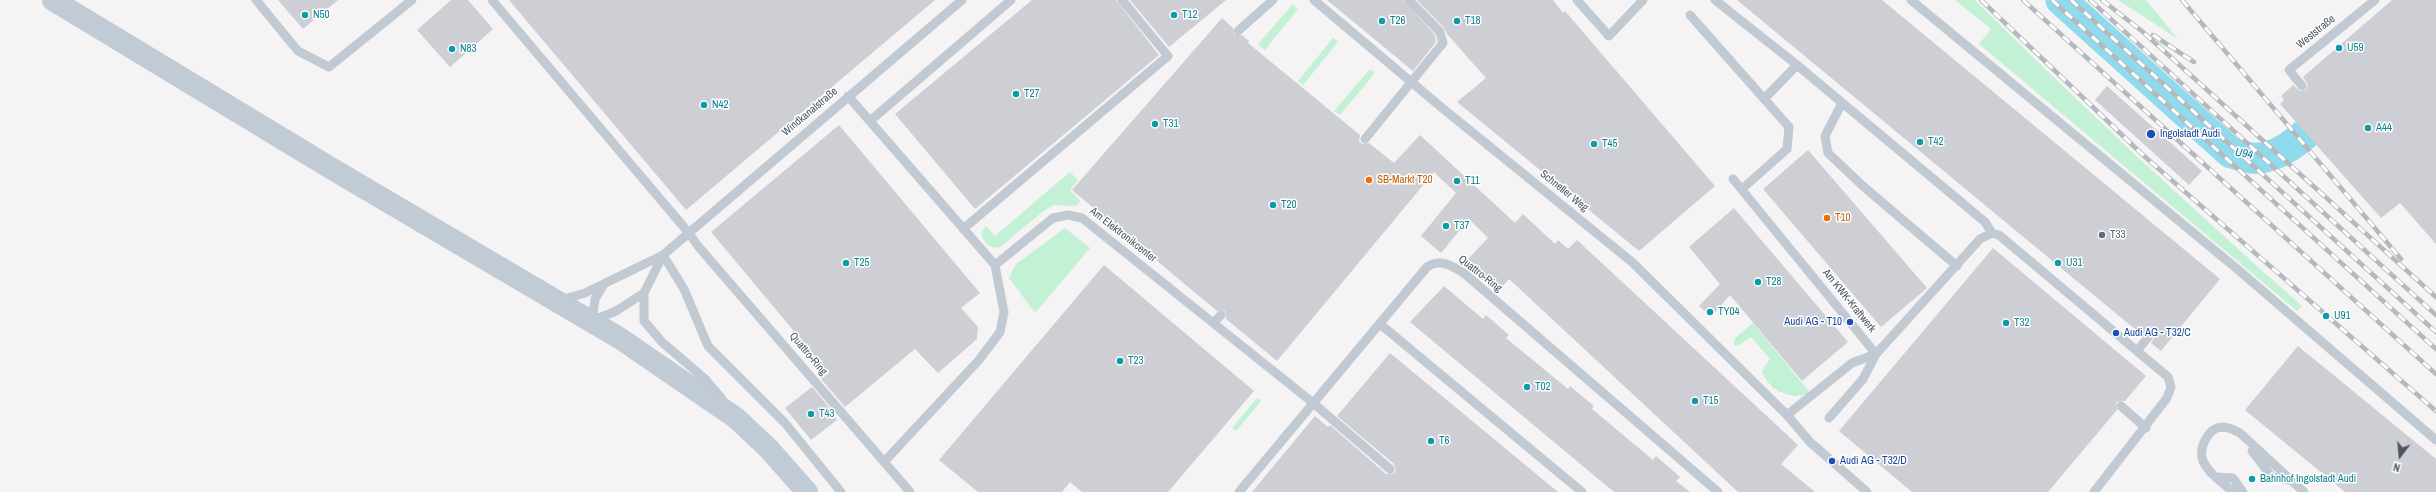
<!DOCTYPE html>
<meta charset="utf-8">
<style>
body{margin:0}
#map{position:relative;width:2436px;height:492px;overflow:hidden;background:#f5f3f3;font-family:"Archivo Narrow",sans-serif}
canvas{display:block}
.north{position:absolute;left:2380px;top:436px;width:40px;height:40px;-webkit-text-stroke:3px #fff;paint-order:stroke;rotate:196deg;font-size:11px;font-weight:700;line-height:16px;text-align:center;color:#4a5661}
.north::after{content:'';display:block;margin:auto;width:14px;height:18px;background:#4a5661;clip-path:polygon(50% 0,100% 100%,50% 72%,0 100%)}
</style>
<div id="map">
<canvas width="2436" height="492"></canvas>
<div class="north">N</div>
</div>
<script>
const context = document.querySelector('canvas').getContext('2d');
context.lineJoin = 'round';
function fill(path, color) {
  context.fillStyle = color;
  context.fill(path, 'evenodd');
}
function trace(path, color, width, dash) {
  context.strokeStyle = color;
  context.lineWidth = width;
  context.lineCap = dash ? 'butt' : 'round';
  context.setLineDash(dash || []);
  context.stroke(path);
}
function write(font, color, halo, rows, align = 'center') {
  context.font = font + ' "Archivo Narrow",sans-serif';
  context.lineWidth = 3;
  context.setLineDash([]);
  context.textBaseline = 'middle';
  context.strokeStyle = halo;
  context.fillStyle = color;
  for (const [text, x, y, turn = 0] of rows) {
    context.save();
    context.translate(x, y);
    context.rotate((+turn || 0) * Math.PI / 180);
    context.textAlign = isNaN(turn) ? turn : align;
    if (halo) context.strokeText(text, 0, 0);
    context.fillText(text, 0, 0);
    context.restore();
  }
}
const green = new Path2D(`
 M1955,0H1975C2081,106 2190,207 2302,306L2297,311L1979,44L1991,29Z
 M2118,0H2146L2178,39Z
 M1293,4L1298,9L1265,50L1258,44Z
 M1333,38L1338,42L1303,85L1298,81Z
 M1370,69L1375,73L1340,115L1334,111Z
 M1070,172L1078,180L1070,190L1080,201L1076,206L1054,205L1045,210L1000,247C990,250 983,242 981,233L986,226L995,236Z
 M1065,228L1090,248L1035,313L1009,278L1016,264Z
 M1753,323L1810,393C1791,401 1769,391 1762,371L1770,359L1751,337L1738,346L1733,344L1735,338Z
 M1257,398L1261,401L1236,431L1232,428Z`);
const river = new Path2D(`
 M2061,0L2231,153C2237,154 2244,157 2250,158C2284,162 2314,125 2338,104`);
const building = new Path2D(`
 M278,0H338L303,29Z
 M451,0H468L493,29L450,67L417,30Z
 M509,0H935L686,210Z
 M1032,0H1116L1159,55L975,209L895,114Z
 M1130,0H1226L1169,47Z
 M1327,0H1403L1435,35L1436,42L1413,71Z
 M1417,0H1553L1563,13L1565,11L1715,186L1639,251L1457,102L1486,78L1447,34L1444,28Z
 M1737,0H1882L2220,279L2161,351L2151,343L2159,332L2157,327L2150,326L2142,335Z
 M2392,0H2436V244L2400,203L2381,218L2280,104L2284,100L2281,96L2293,85L2300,91L2306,90L2308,85L2303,77Z
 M1222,18L1233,28L1234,35H1242L1249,41L1248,43L1360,135L1359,141L1362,144L1369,143L1394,163L1420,135L1515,223L1523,214L1555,244L1558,240L1568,249L1577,240L1798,445L1781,464L1815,492H1738L1509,279L1497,293L1464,263L1488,238L1469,219L1441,253L1421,236L1456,193L1434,172L1277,361L1226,319L1225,311H1217L1072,190Z
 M2107,86L2202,171L2189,185L2095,100Z
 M839,125L980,293L961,308L978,327L977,339L938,373L915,349L845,407L821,379L829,373L711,232Z
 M1808,150L1927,288L1881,327L1763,189Z
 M1734,208L1848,342L1802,381L1730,295L1711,317L1699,306L1720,284L1689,247Z
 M1993,248L2146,376L2125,401L2116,402L2117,410L2048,492H1912L1839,431Z
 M1104,265L1254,391L1168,492H1082L1070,482L1062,492H978L939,460Z
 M1444,286L1483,319L1486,315L1509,335L1506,338L1568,389L1570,386L1594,406L1592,409L1653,460L1656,456L1680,477L1676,481L1690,492H1614L1410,322Z
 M2298,346L2436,459V492H2345L2245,410Z
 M1390,353L1558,492H1252L1315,416L1328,427L1330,425L1386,474L1394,473L1396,470L1394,464L1337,416Z
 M812,387L836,415L834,416L837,420L811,440L785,408Z`);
const lane = new Path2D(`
 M256,0L298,51L329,67L412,0
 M492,0L688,232L698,246L910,492
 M1314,0L1441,107L1632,262L1787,415L1810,442L1867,492
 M1577,0L1609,36L1643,0
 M1715,0L1797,65L1985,222L1992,233
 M1911,0L2236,268L2436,440
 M1690,15L1789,127L1787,149L1742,189
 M1238,31L1273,0
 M2302,86L2289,70L2375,0
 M848,96L995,265L1053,218L1068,215L1082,218L1312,402L1390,469
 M1765,98L1797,65
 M1842,103L1825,136L1828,153L1864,187L1957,266
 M870,121L1011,0
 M1365,139L1443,43L1440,32L1409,0
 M1733,179L1876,354
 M963,229L1168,56L1122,0
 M663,255L684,289L708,346L785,423L841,492
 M663,255L644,293V321L662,342L705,379L722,399
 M604,284L595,299L592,321L616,311L644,293
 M561,300L585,293L663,255L962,0
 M1214,322L1221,315
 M1380,324L1582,492
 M2137,351L2153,331
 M2121,406L2146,428
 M1787,415L1852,363L1876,354
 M1829,418L1863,379L1876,354L1980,239L1992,233L1999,235L2168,377L2171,387L2167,398L2094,492
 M2252,451L2272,477L2289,480
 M884,462L979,360L1000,332L1004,312L995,265
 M2216,477L2233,478L2243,492
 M1239,492L1427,267C1440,258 1453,266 1465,274L1718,492
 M2233,492C2223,483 2209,474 2203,461C2198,448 2208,428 2222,427C2229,427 2234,430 2240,433L2304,492`);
const secondary = new Path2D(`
 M53,0L334,170L621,339L736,418L768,448L807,492`);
const rail = new Path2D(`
 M1981,0L2144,156L2436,411
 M2023,0L2436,374
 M2052,0L2436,349
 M2071,0L2436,332
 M2090,0L2436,315
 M2102,0L2143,32L2436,297
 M2182,0L2401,259
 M2153,35L2194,62`);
const markers = [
 [305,15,4,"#0f9aa8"],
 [1174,15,4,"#0f9aa8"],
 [1382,21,4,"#0f9aa8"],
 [1457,21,4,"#0f9aa8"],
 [2339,48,4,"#0f9aa8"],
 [452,49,4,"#0f9aa8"],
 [1016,94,4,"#0f9aa8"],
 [704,105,4,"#0f9aa8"],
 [1155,124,4,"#0f9aa8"],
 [2368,128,4,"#0f9aa8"],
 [2151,134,5,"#1a4fb4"],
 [1920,142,4,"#0f9aa8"],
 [1594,144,4,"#0f9aa8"],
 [1369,180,4,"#e8710a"],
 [1457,181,4,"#0f9aa8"],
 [1273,205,4,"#0f9aa8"],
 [1827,218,4,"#e8710a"],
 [1446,226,4,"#0f9aa8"],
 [2102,235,4,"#5c6f8a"],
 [846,263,4,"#0f9aa8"],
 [2058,263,4,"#0f9aa8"],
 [1758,282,4,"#0f9aa8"],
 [1710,312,4,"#0f9aa8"],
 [2326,316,4,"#0f9aa8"],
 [1850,322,4,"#1a4fb4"],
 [2006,323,4,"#0f9aa8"],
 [2116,333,4,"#1a4fb4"],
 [1120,361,4,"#0f9aa8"],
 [1527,387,4,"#0f9aa8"],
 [1695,401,4,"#0f9aa8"],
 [811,414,4,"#0f9aa8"],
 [1431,441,4,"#0f9aa8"],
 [1832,461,4,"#1a4fb4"],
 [2252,479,4,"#0f9aa8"]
];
const cultureNames = [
 ["N50",313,15],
 ["T12",1182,15],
 ["T26",1390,21],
 ["T18",1465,21],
 ["U59",2347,48],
 ["N83",460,49],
 ["T27",1024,94],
 ["N42",712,105],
 ["T31",1163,124],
 ["A44",2376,128],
 ["T42",1928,142],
 ["T45",1602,144],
 ["T11",1465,181],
 ["T20",1281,205],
 ["T37",1454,226],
 ["T25",854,263],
 ["U31",2066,263],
 ["T28",1766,282],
 ["TY04",1718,312],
 ["U91",2334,316],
 ["T32",2014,323],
 ["T23",1128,361],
 ["T02",1535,387],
 ["T15",1703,401],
 ["T43",819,414],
 ["T6",1439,441],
 ["Bahnhof Ingolstadt Audi",2260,479]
];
const streetNames = [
 ["Weststraße",2316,32,-39],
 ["Windkanalstraße",810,112,-40],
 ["Schneller Weg",1564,191,39],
 ["Am Elektronikcenter",1123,235,38],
 ["Quattro-Ring",1480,274,38],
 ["Am KWK-Kraftwerk",1849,301,51],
 ["Quattro-Ring",808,354,50]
];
const transitNames = [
 ["Ingolstadt Audi",2160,134],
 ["Audi AG - T10",1842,322,"right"],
 ["Audi AG - T32/C",2124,333],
 ["Audi AG - T32/D",1840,461]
];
const foodNames = [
 ["SB-Markt T20",1377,180],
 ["T10",1835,218]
];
const serviceNames = [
 ["T33",2110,235]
];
const waterNames = [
 ["U94",2244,154,11]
];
fill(green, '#c3f1d5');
trace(river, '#90daee', 31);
fill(building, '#cdcfd5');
trace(lane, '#c1cad2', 9);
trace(secondary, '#c1cbd6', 22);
trace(rail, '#b5b8bd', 4.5);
trace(rail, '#fff', 3, [9]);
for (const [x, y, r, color] of markers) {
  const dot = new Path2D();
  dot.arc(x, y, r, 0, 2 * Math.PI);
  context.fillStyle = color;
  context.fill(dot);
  trace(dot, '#fff', 1.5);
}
write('11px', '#0d838f', '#fff', cultureNames, 'left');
write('11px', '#4a5661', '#fff', streetNames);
write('11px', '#164399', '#fff', transitNames, 'left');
write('11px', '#c56008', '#fff', foodNames, 'left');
write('11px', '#4e5e75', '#fff', serviceNames, 'left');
write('italic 12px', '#0c7c9b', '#fff', waterNames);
</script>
